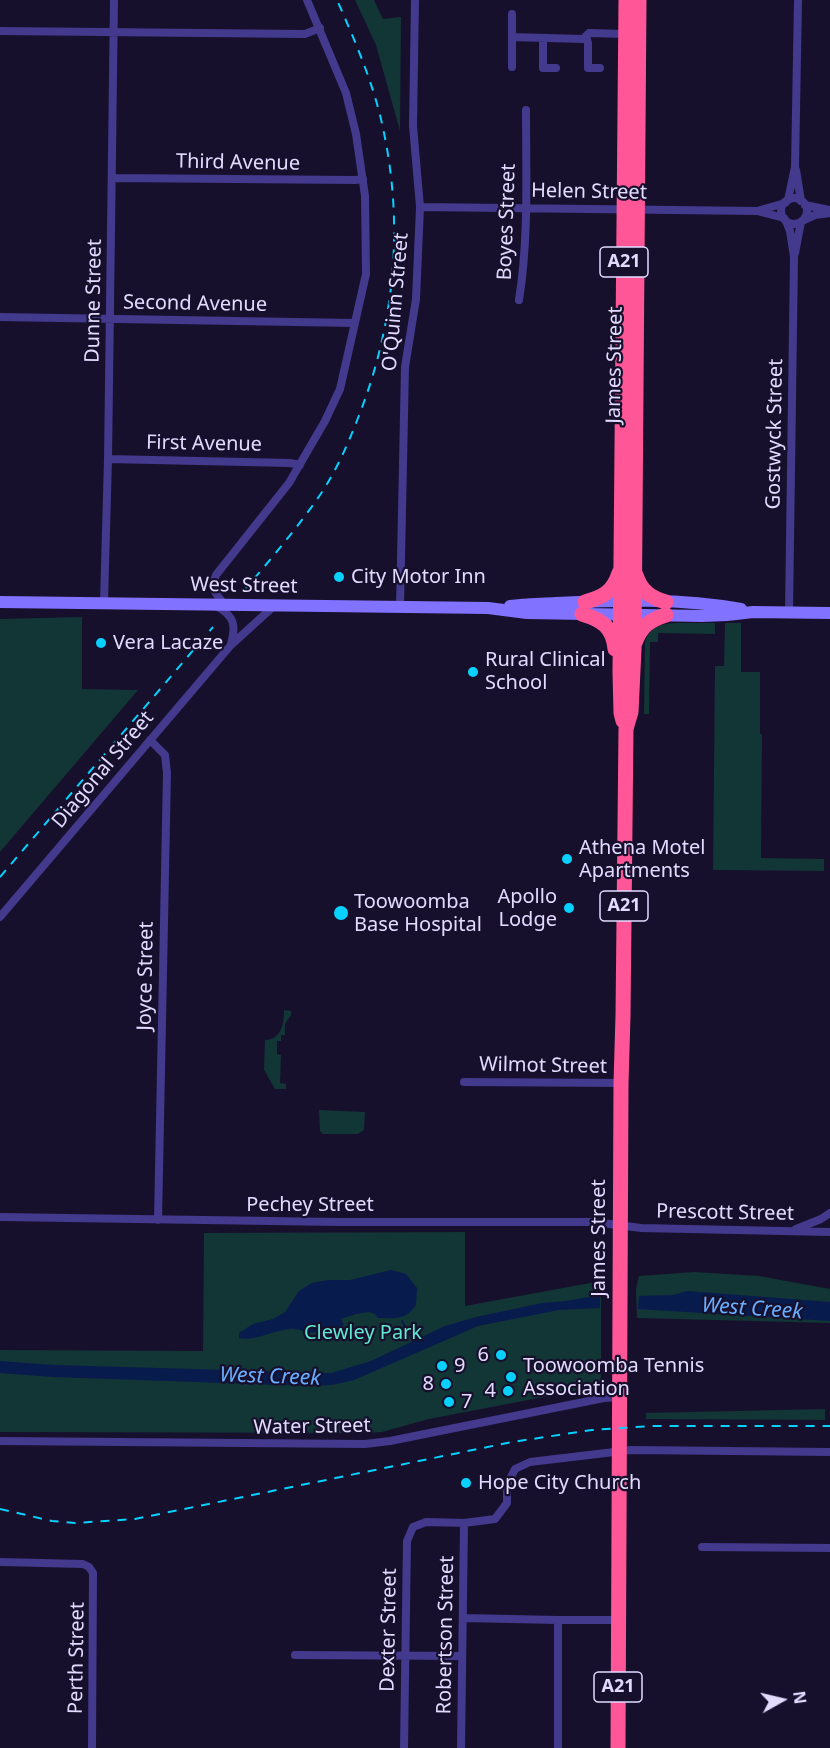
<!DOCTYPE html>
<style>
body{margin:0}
#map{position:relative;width:830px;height:1748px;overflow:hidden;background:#17102c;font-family:"Noto Sans",sans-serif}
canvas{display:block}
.north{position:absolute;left:752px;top:1670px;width:60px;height:60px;-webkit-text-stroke:4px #17102c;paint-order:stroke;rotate:82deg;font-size:16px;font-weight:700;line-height:24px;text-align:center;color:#e2dbff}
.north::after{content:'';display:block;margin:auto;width:21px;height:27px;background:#e2dbff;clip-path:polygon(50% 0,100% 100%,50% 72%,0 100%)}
</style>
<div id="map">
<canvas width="830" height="1748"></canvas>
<div class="north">N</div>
</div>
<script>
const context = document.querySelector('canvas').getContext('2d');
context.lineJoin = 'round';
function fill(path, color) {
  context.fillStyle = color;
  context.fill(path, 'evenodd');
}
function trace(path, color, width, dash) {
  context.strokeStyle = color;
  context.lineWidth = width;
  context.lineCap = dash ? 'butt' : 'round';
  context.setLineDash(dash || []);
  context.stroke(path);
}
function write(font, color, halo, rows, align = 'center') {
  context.font = font + ' "Noto Sans",sans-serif';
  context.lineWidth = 4.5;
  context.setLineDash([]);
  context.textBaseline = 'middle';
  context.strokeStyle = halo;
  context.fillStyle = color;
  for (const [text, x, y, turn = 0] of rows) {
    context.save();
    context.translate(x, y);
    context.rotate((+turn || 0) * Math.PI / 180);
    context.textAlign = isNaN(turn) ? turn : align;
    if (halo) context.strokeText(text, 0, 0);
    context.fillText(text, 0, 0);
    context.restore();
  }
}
const green = new Path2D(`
 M355,0H374L383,19L401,17L400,131L376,45Z
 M82,617V689L138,690L0,852V619Z
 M676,623H715V634L658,633V642H650L649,714H644L645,643C649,627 660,624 676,623Z
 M725,623H741V672H760V734H762L761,858L824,859V871L713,870L715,666H724Z
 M284,1010L291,1011V1015L285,1024V1035H281V1041H277V1054L281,1055L280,1083L286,1084V1089H275L264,1070L265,1040C281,1040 284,1024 284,1010Z
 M319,1110L365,1112L364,1130L358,1134H323L320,1131Z
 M465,1232V1306L601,1281V1386L429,1419L382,1432L370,1433L0,1432V1350L203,1351L204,1233Z
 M694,1272L759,1276L830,1289V1323L637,1318L636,1289L639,1276Z
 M825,1409V1420L646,1419V1413Z`);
const water = new Path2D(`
 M391,1270L406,1274L417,1288L416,1305C405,1321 395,1318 378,1318L375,1314L369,1312L356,1314L341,1319L344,1325C333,1330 319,1334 307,1332C301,1331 296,1328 289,1329C275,1330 252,1342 239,1338V1333L253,1324L273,1319L285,1312L299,1291L312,1283L328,1280H350Z
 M687,1291L830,1302V1321L638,1309L639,1296L673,1295Z
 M600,1295V1308L559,1310L478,1326L354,1380L332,1385L310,1386L53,1377L0,1373V1361L54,1365L331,1373L371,1361L445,1326L476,1317L542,1303L566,1301Z`);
const stream = new Path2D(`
 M402,1321L414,1342`);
const street = new Path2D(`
 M0,31L305,34L320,28
 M586,36L588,43V68H600
 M512,37V14
 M543,38V68H556
 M512,67V37L583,39L589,33L626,34
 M796,170L801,201
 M112,178L355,180L363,179
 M781 211a13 13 0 1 1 26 0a13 13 0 1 1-26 0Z
 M788,200L795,167L798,0
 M805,205L830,210
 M420,207L757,211L785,203
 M757,211L784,218
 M804,220L815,215L830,213
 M786,221L790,231L794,257L789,612
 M795,253L801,222
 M519,300C529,237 526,173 526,110
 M0,317L354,323
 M108,459L290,463L300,465
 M104,602L108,459L114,0
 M225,605C216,595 210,588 216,575L289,483L325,421L340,389L366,274L365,196L356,134L346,93L307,0
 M216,606C235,616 236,626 231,644
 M400,607L405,367L416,299L420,207L413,126L415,0
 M150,740L165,755L167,773L158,1220
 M0,917L231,645L274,606
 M464,1082L621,1083
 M0,1217L339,1222H594L641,1228L830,1232
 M796,1229L821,1219L830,1213
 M0,1441L365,1444L390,1441L604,1398L620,1397
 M702,1547L830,1548
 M0,1562L83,1564L89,1567L93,1573L92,1748
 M463,1618L558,1620H618
 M295,1655L462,1656
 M404,1748L407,1541L413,1527L426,1522L464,1523L495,1519L507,1503V1485L515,1469L530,1462L631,1450L830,1452
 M461,1748L464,1523
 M558,1748V1620`);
const secondary = new Path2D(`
 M0,602L488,608L527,613L702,616L727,615L753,612L830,613
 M510,606C525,604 540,604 556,603C617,600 681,598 741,609`);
const highway = new Path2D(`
 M636,575C641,591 651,598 666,602
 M585,602C603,597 613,592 619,573
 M582,614C602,620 613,627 615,649
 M635,643C641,626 650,620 666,615
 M623,721L621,713L620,672L626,0
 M618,1748L621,1083L623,1016L626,729L631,712L634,649L639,0`);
const rail = new Path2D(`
 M243,592C269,561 300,525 322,492C337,469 348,444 358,418C394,327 404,229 384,133C375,87 356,43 337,0
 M0,877L213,627
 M0,1509L52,1521L75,1523L135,1519L512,1442L592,1430L652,1426H830`);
const markers = [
 [339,577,6,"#07d1ff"],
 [101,643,6,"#07d1ff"],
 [473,672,6,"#07d1ff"],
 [567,859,6,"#07d1ff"],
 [569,908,6,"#07d1ff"],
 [341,913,8,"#07d1ff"],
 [501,1355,6,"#07d1ff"],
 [442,1366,6,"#07d1ff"],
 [511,1377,6,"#07d1ff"],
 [446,1384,6,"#07d1ff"],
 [508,1391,6,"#07d1ff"],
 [449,1402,6,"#07d1ff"],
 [466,1483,6,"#07d1ff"]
];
const shields = [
 [624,262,48],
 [624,906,48],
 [618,1687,48]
];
const shieldNames = [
 ["A21",624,262],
 ["A21",624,906],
 ["A21",618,1687]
];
const streetNames = [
 ["Third Avenue",238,163,1],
 ["Helen Street",589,192,1],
 ["Boyes Street",507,222,-88],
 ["Dunne Street",94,301,-89],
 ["O'Quinn Street",396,302,-85],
 ["Second Avenue",195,304,1],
 ["James Street",615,365,-89],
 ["Gostwyck Street",775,434,-89],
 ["First Avenue",204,444,1],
 ["West Street",244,586,1],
 ["Diagonal Street",103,770,-50],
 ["Joyce Street",146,976,-89],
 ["Wilmot Street",543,1066,1],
 ["Pechey Street",310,1205],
 ["Prescott Street",725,1213,1],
 ["James Street",599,1238,-90],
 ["Water Street",312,1427,-1],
 ["Dexter Street",389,1630,-89],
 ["Robertson Street",446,1635,-89],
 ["Perth Street",77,1658,-89]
];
const poiNames = [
 ["City Motor Inn",351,577],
 ["Vera Lacaze",113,643],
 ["Rural Clinical",485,660],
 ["School",485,683],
 ["Athena Motel",579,848],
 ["Apartments",579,871],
 ["Apollo",557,897,"right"],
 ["Lodge",557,920,"right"],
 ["Toowoomba",354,902],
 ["Base Hospital",354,925],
 ["6",489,1355,"right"],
 ["9",454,1366],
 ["Toowoomba Tennis",523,1366],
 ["Association",523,1389],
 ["8",434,1384,"right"],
 ["4",496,1391,"right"],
 ["7",461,1402],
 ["Hope City Church",478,1483]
];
const parkNames = [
 ["Clewley Park",363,1333]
];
const waterNames = [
 ["West Creek",752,1309,4],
 ["West Creek",270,1377,2]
];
fill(green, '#123536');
fill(water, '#081b4d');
trace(stream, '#081b4d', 2);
trace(street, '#43398d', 8);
trace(secondary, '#8172ff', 12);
trace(highway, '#ff5698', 15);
trace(rail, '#07d1ff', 2, [9, 8]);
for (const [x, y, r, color] of markers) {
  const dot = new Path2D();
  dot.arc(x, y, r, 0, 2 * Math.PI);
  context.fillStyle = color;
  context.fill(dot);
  trace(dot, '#17102c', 2);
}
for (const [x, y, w] of shields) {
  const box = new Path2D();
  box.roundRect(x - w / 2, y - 15, w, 30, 4.5);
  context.fillStyle = '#17102c';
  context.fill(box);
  trace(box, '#e2dbff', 1.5);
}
write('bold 18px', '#e2dbff', null, shieldNames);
write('20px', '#e2dbff', '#17102c', streetNames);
write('20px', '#e2dbff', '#17102c', poiNames, 'left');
write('20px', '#5fe7d0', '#17102c', parkNames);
write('italic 21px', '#69adff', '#17102c', waterNames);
</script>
